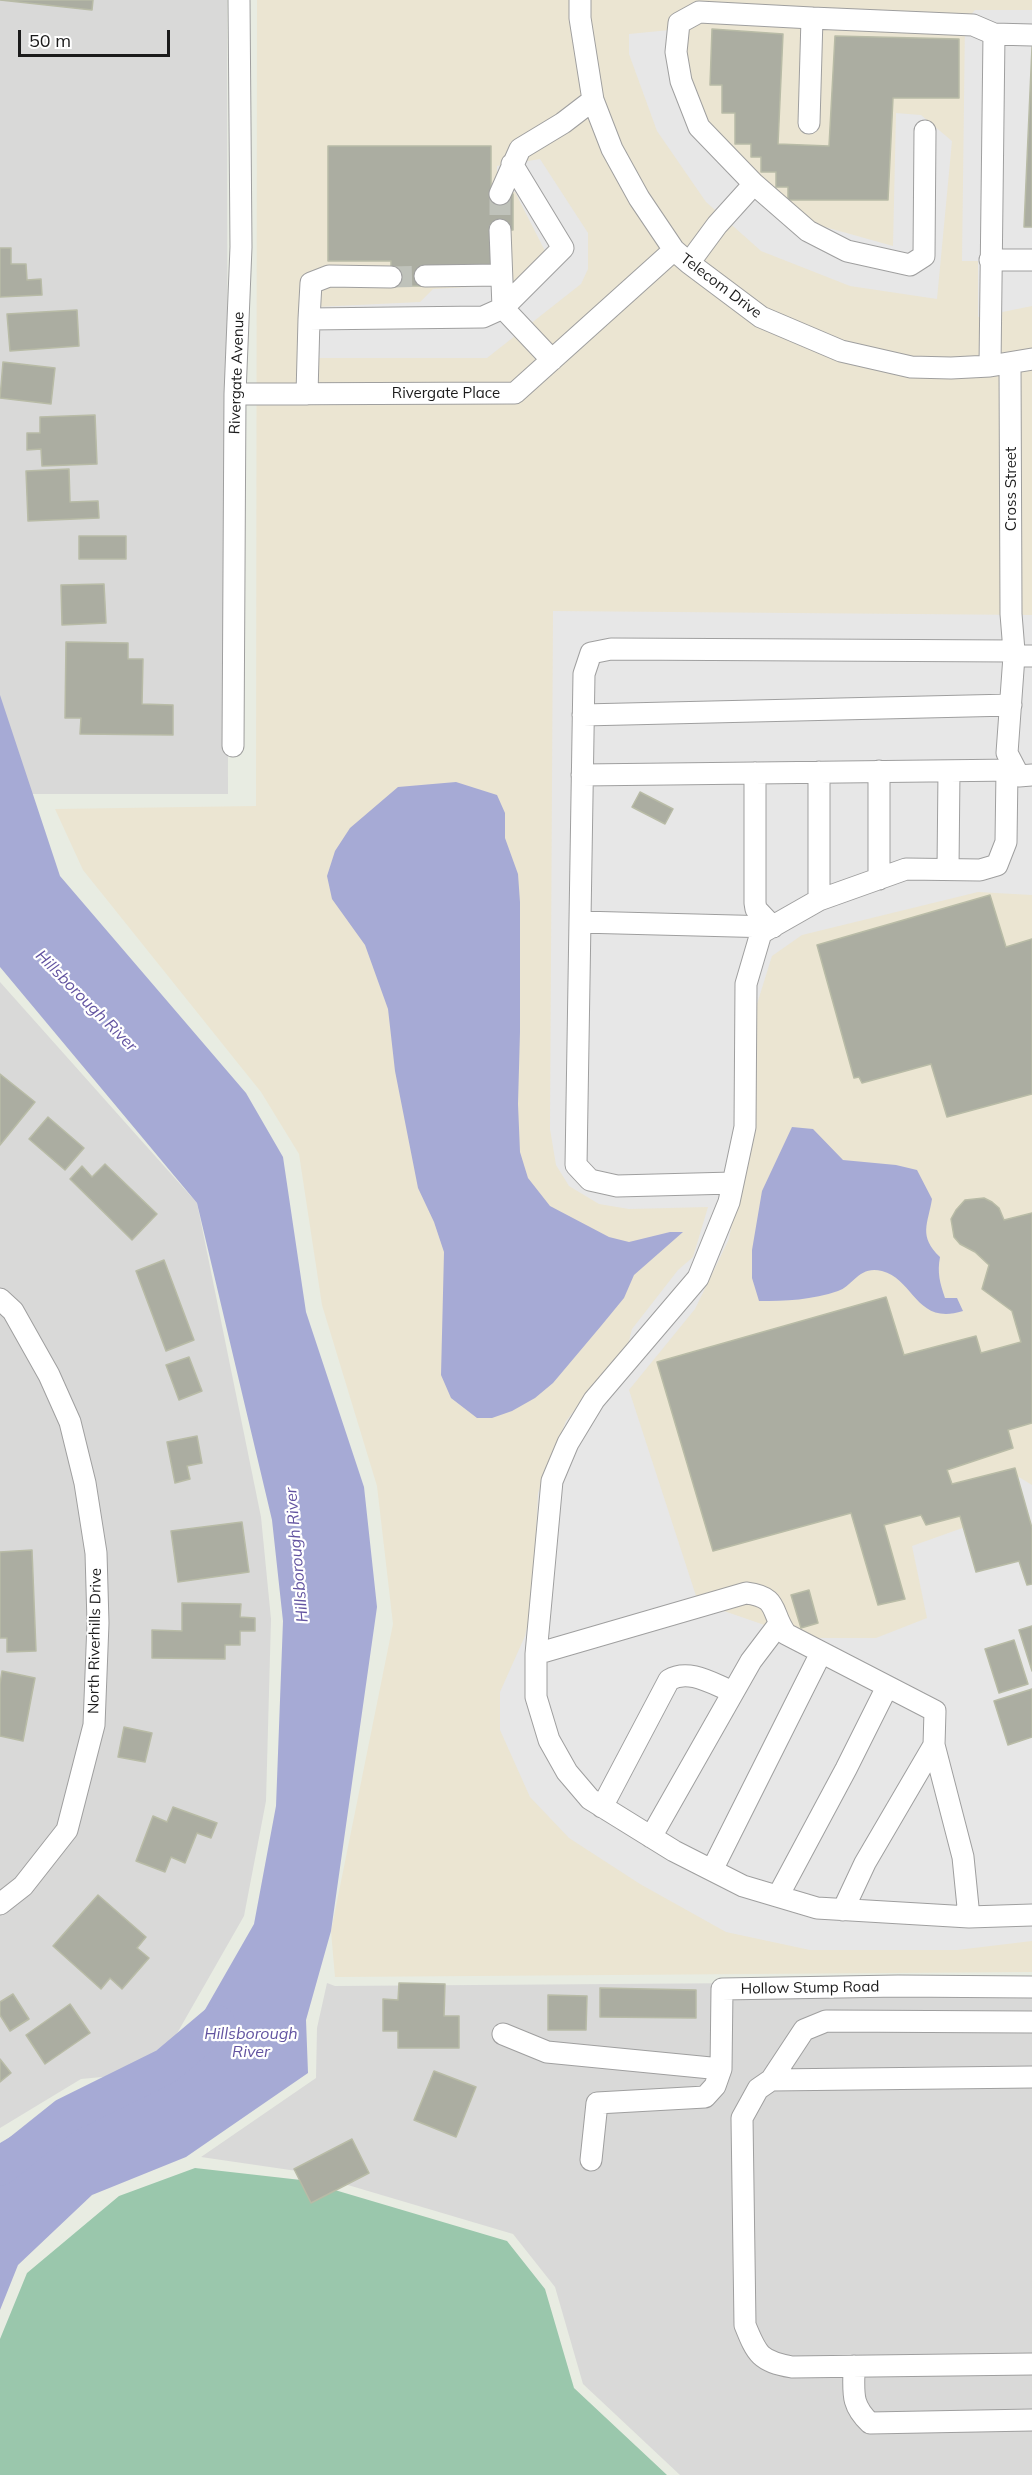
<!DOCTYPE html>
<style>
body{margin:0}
#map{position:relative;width:1032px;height:2475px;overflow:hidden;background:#e8ece2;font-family:Mulish,sans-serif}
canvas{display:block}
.scale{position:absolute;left:18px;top:30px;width:152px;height:27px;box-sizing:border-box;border:3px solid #1b1b1b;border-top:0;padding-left:8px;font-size:18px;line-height:21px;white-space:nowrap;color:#1b1b1b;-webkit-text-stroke:4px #fff;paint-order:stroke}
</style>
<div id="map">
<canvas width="1032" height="2475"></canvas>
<div class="scale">50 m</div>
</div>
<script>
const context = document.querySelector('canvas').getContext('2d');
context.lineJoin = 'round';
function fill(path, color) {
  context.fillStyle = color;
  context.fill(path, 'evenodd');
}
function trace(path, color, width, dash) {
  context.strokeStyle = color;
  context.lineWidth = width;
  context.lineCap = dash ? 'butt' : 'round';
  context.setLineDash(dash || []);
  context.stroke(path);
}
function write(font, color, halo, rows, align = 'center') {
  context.font = font + ' Mulish,sans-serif';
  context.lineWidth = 4.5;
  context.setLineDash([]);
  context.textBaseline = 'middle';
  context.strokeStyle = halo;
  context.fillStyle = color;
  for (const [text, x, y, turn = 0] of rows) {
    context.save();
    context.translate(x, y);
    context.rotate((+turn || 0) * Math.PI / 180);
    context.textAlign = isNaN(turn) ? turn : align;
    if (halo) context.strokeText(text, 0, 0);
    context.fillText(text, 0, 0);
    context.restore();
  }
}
const residential = new Path2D(`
 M0,0H227L228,794H0Z
 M0,982L197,1203L261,1517L271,1619L266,1801L244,1916L155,2072L81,2079L0,2128Z
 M1032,1981V2475H680L583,2384L555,2287L513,2234L304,2172L201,2157L316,2078L317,2028L327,1983L335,1986Z`);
const commercial = new Path2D(`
 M257,0H1032V1972L335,1977L331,1931L393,1624L377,1486L322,1305L299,1154L261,1092L83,870L55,809L256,806Z`);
const forest = new Path2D(`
 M195,2168L301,2180L507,2241L545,2289L574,2388L667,2475H0V2339L27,2273L119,2196Z`);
const parking = new Path2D(`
 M975,10H1032V306L978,317V261H962L965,21Z
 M680,29V64L706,133L782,215L893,246L896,113L921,115L952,141L937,299L850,286L761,251L706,202L657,131L629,54V34Z
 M540,159L588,233V269L581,284L487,358H316V307L420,302L433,289L487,286L517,281L545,251L515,192H497V166Z
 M553,611L1032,615V895L978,892L802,935L772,956L757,1004L752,1114L729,1239L695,1309L629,1390L698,1602L802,1638H876L927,1618L912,1546L968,1526L975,1495L1019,1477L1032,1485V1941L957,1950H810L726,1932L640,1884L569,1838L530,1797L500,1730V1692L525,1636L533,1600L538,1493L566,1421L609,1367L627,1349L632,1329L678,1270L693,1257L708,1207L629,1209L599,1204L569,1186L556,1165L550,1129Z`);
const water = new Path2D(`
 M0,695L60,876L246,1093L283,1157L306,1312L364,1487L377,1607L331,1931L306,2020L308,2073L186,2157L92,2195L18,2265L0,2310V2143L83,2094L163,2083L254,1924L276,1806L283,1621L272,1520L197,1203L0,967Z
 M456,782L497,795L505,813V838L518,874L520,902V1032L518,1104L520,1152L528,1178L550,1206L609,1237L629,1242L670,1232H683L634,1275L624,1298L601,1326L553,1383L535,1398L512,1411L492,1418H477L451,1398L441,1375L444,1252L434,1222L418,1188L395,1071L388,1009L365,945L332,899L327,876L335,851L350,828L398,787Z
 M792,1127L813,1129L843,1160L896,1165L917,1170L932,1199C928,1224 918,1236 940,1257C937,1273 940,1283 945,1298H957L963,1311C916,1326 915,1280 882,1271C859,1265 853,1286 838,1291C813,1300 785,1301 759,1301L752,1278V1250L762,1191Z`);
const river = new Path2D(`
 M0,2168L65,2116L166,2066L217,2023`);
const building = new Path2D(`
 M0,0H93L92,10Z
 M712,29L783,34L778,144L829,146L835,36L959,39V98H893L888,200H788V187H776V172H761V157H751V144H735V113H722V85H710Z
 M1032,47V227H1024Z
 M328,146H491V194H513V230H491V266L425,286H391V261H328Z
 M0,248H11V264H26L27,280L41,279L42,295L0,297Z
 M77,310L79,346L10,351L7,314Z
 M3,362L55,368L51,404L0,398Z
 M95,415L97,464L42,466L41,449L27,450V433H40V417Z
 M69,469L70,502L98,501L99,518L28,521L26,471Z
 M79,536H126V559H79Z
 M104,584L106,623L62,625L61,585Z
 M66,642L128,643V659H143L142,704L173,705V735L80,734L81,718H65Z
 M640,792L673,809L665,824L632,807Z
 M990,895L1006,947L1032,939V1094L947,1117L931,1064L862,1083L859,1077L854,1078L817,945Z
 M0,1074L35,1102L0,1145Z
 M48,1117L84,1148L65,1170L29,1139Z
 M105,1164L157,1214L132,1240L70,1179L82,1166L92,1177Z
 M984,1198L992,1202L999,1208L1004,1220L1032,1213V1423L1008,1430L1013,1448L947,1470L952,1484L1015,1468L1032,1528V1584L1027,1585L1019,1561L976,1572L960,1516L926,1525L921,1515L884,1525L905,1599L878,1605L851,1513L713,1551L657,1362L886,1297L904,1355L976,1336L981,1353L1021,1342L1012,1311L982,1289L989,1265L975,1252L960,1244L954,1237L951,1219L956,1210L965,1200Z
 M164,1260L194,1340L166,1351L136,1271Z
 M189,1357L202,1391L179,1400L166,1365Z
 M197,1436L202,1463L187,1466L190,1479L175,1483L167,1442Z
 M242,1522L249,1572L178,1582L171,1531Z
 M32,1550L36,1651L7,1652V1638H0V1552Z
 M809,1590L818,1623L801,1628L791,1595Z
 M182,1603L241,1604L240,1617L255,1618V1631H240V1645H225V1659L152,1658V1630L182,1631Z
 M1032,1626V1671L1019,1630Z
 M1014,1640L1028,1684L999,1693L985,1649Z
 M2,1671L35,1678L23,1741L0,1736V1684Z
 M1032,1689V1737L1008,1745L994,1701Z
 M124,1727L152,1733L145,1762L118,1757Z
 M173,1807L217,1823L211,1838L197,1833L185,1863L171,1857L165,1872L136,1861L153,1816L167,1822Z
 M98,1895L146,1937L137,1948L149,1958L122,1989L110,1978L101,1989L53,1946Z
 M399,1983L445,1984L444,2016H459V2048H398V2031H383V1999L398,2000Z
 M600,1988L696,1990V2018L600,2017Z
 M13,1994L29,2019L10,2031L0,2015V2002Z
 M548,1995L587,1996L586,2030H548Z
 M70,2004L90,2033L45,2064L26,2035Z
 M0,2059L11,2073L0,2082Z
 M434,2071L476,2087L456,2137L414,2120Z
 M352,2139L369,2173L311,2203L294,2169Z`);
const minorTunnel = new Path2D(`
 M500,194V230
 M391,277L425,276`);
const minor = new Path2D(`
 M580,0V18L593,100L612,149L639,198L674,250L689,263L761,317L841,351L911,367L951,368L990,366L1032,359
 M812,18L973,25L994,34
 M754,184L808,231L847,251L910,265L924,256L925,131
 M500,194L520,149L563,123L593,100
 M500,230L503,308L552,360
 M990,260H1032
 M689,263L717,225L754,184L699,127L681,81L676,52L679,23L699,12L812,18L809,123
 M425,276L501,275
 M309,319L311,283L329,276L391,277
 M1010,363L1011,614L1014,651V656H1032
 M990,366L994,34L1032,35
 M235,394L515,393L674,250
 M307,394L309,319L483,317L503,308L563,248L512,164
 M1014,656L1007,753L1019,776L1032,775
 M583,715L1011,705
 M233,746L235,394L241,247L239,0
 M819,772V900
 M755,773V903L756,909L773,927
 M582,775L1015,770
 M948,869L949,771
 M879,879V771
 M580,922L773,927
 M733,1183L617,1186L590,1180L576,1165L584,674L591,653L611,649L1014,651
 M0,1299L13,1311L49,1375L70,1422L85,1483L96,1553L98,1623L94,1725L67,1830L23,1886L0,1904
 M536,1654L552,1481L568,1443L594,1400L698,1278L729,1202L745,1127L746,984L761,933L819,900L906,869L980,870L997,865L1006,842L1007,770
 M602,1807L669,1680C689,1668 713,1684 733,1692
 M651,1837L751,1661L779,1624
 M712,1870L821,1653
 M778,1896L846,1769L887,1687
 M843,1910L865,1863L934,1745
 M969,1917L963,1857L934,1745L935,1711L786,1634C770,1612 780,1597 746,1593L536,1654V1697L549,1740L567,1772L590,1799L674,1851L743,1886L817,1908L969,1917L1032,1915
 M503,2034L547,2052L721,2069
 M1032,2077L771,2080L758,2089L742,2118L745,2325C757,2355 760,2361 792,2367L1032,2364
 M771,2080L804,2030L826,2021L1032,2022
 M591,2160L597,2103L705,2097L715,2086L721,2069L722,1989L898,1986L1032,1987
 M854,2366C854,2392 850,2404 870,2423L1032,2420`);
const streetNames = [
 ["Telecom Drive",721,286,37],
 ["Rivergate Avenue",237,373,-88],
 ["Rivergate Place",446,393],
 ["Cross Street",1011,489,-90],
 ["North Riverhills Drive",95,1641,-89],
 ["Hollow Stump Road",810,1988,-1]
];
const waterNames = [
 ["Hillsborough River",86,1001,45],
 ["Hillsborough River",297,1555,-95],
 ["Hillsborough",251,2034],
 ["River",251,2052]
];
fill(residential, '#d9d9d8');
fill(commercial, '#ebe5d2');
fill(forest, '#9ac7ac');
fill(parking, '#e7e7e7');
fill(water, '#a6aad5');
trace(river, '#a6aad5', 36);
fill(building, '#abada1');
trace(building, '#b8bba6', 1.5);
trace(minorTunnel, '#bfc2ba', 21, [21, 10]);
trace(minor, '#9f9f9f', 23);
trace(minor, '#fff', 21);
write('15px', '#1b1b1b', '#fff', streetNames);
write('italic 16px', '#6253a0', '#fff', waterNames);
</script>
